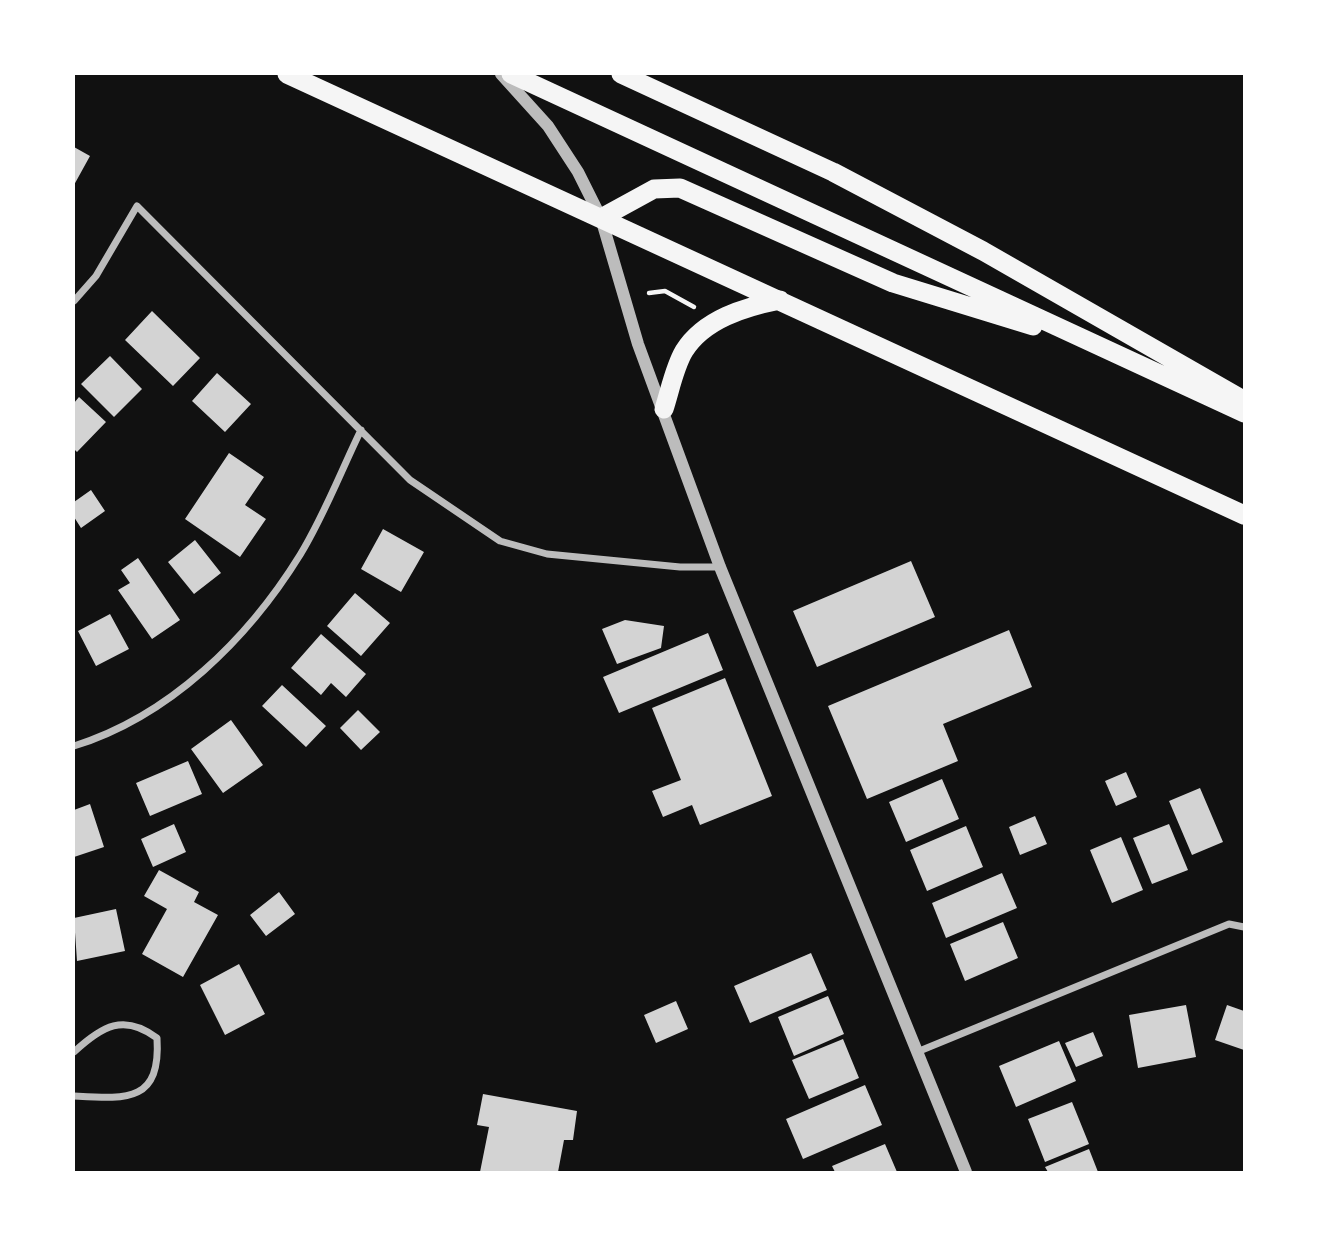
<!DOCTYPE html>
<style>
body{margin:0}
#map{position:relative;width:1318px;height:1246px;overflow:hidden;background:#111;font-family:"Space Grotesk",sans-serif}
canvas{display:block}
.frame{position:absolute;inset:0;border:75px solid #fff;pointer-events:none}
</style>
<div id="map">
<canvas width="1318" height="1246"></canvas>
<div class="frame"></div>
</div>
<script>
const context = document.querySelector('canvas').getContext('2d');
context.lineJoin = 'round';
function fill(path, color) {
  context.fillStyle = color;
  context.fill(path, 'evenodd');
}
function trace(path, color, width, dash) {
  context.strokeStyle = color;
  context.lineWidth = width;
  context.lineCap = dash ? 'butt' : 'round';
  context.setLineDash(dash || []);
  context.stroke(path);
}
const building = new Path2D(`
 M74,147L90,156L74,185Z
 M152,311L200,358L173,386L125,340Z
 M110,356L142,389L114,417L81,384Z
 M217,373L251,404L225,432L192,401Z
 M79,397L106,422L77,452L74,449V403Z
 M229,453L264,477L245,505L266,519L240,557L185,519Z
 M91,490L105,511L81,528L74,517V502Z
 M383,529L424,552L401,592L361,569Z
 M195,540L221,573L194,594L168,562Z
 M138,558L180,620L152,639L118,590L130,583L121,570Z
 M911,561L935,617L817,667L793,611Z
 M355,593L390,623L361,656L327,626Z
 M110,614L129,649L96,666L78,631Z
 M625,620L664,626L661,648L617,664L602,629Z
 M1009,630L1032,687L943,724L958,761L867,799L828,706Z
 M708,633L723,670L619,713L603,677Z
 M321,634L366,674L346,697L331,683L321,695L291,668Z
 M725,678L772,796L700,825L692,805L663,817L652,791L681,780L652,708Z
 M282,685L326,726L306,747L262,706Z
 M358,710L380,732L361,750L340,728Z
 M231,720L263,765L223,793L191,749Z
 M188,761L202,794L150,816L136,783Z
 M1126,772L1137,797L1116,806L1105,781Z
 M942,779L959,819L906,842L889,802Z
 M1200,788L1223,842L1192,855L1169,801Z
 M90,804L104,847L74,857V810Z
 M1035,816L1047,844L1020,855L1009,827Z
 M174,824L186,852L153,867L141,839Z
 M1169,824L1188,870L1152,884L1133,838Z
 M966,826L983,867L927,891L910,850Z
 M1121,837L1143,890L1112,903L1090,850Z
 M159,870L199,892L194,902L218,915L183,977L142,954L167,909L144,896Z
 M1002,873L1017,908L946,938L932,903Z
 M279,892L295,914L266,936L250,915Z
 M116,909L125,951L77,961L74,918Z
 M1003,922L1018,958L965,981L950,944Z
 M811,953L827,990L750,1023L734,986Z
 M239,964L265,1014L225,1035L200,985Z
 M828,996L844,1034L794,1056L778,1017Z
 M676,1001L688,1029L656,1043L644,1015Z
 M1186,1005L1196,1057L1138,1068L1129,1015Z
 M1227,1005L1244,1011V1050L1215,1040Z
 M1093,1032L1103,1056L1076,1067L1065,1043Z
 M843,1039L859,1078L809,1099L792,1060Z
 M1059,1041L1076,1081L1016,1107L999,1066Z
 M865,1085L882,1125L803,1159L786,1119Z
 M483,1094L577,1111L573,1140H564L558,1172H480L489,1127L477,1125Z
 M1072,1102L1089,1144L1045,1162L1028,1119Z
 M885,1144L897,1172H835L832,1166Z
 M1089,1149L1098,1172H1048L1045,1167Z`);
const path = new Path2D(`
 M649,293L665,291L694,307`);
const minor = new Path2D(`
 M74,301L96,276L137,206L410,480L500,541L547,554L680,567H720
 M74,746C170,716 248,639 300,555C324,516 341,471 361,430
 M74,1052C102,1026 124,1013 157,1038C161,1103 126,1099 74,1096
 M917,1052L1229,924L1244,927`);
const tertiary = new Path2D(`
 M501,74L548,126L578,172L601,218L638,344L720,567L966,1172`);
const trunk = new Path2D(`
 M287,74L1244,515
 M511,74L1244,413
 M621,74L833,172L983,251L1238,397
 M601,218L654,189L680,188L893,283L1033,326
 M664,409C670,391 674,368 684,351C704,319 745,307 780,300`);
fill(building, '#d3d3d3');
trace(path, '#f5f5f5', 4.5);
trace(minor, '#bcbcbc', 7);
trace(tertiary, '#bcbcbc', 12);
trace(trunk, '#f5f5f5', 19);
</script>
